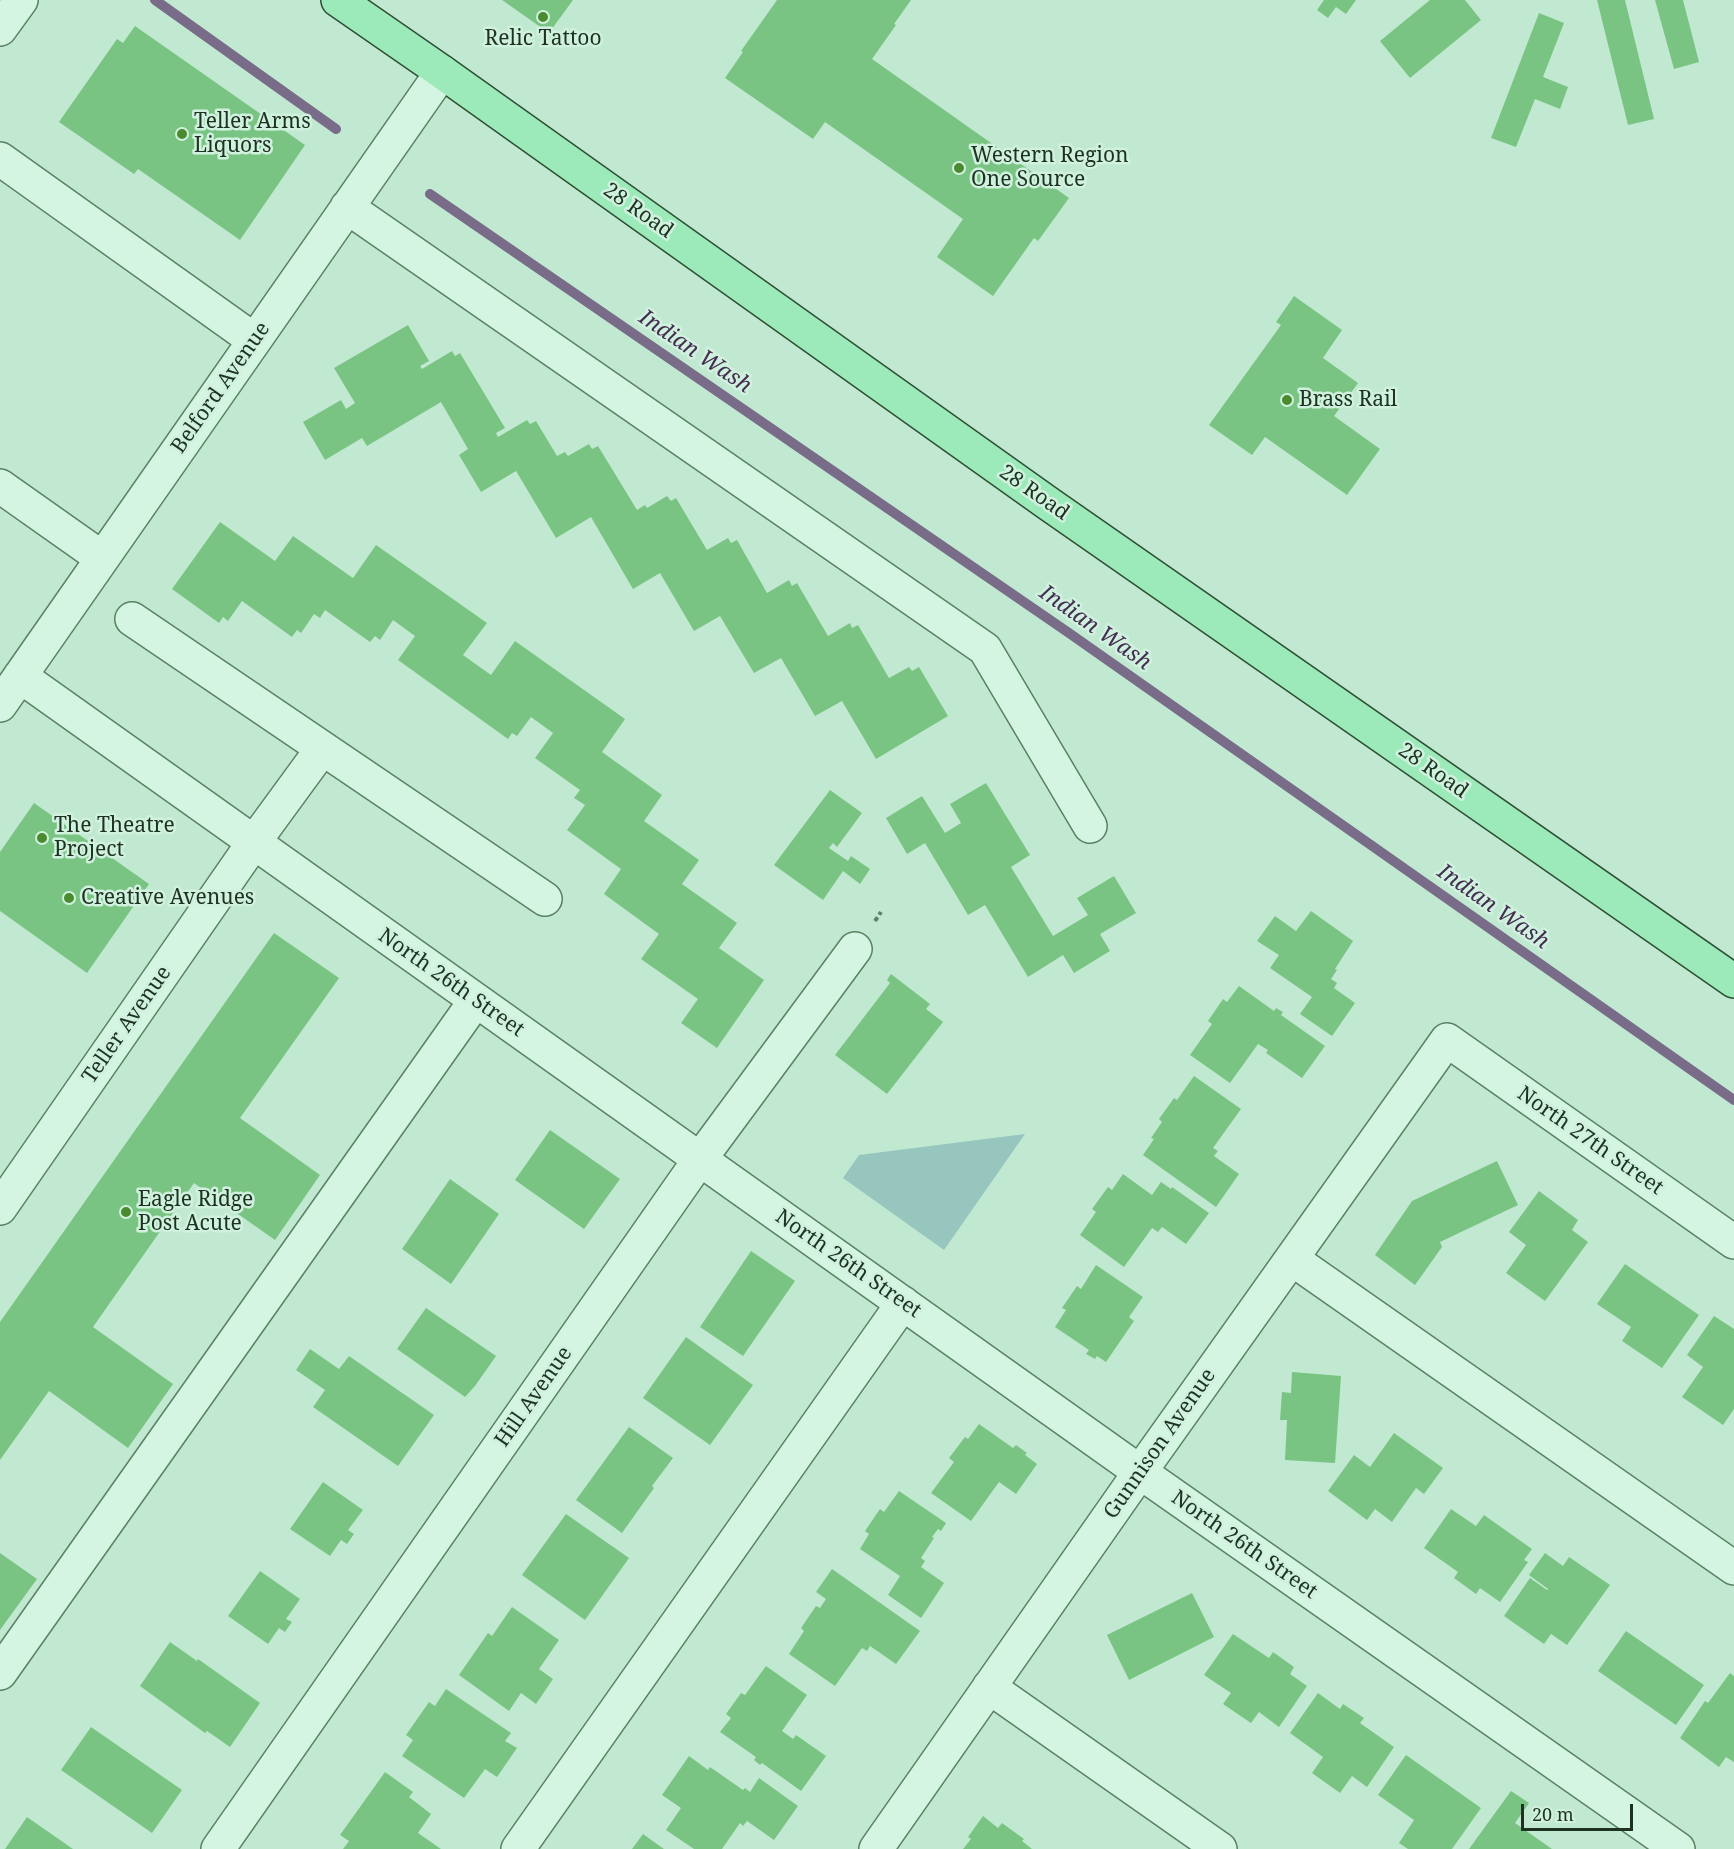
<!DOCTYPE html>
<style>
body{margin:0}
#map{position:relative;width:1734px;height:1849px;overflow:hidden;background:#c1e9d1;font-family:"Noto Serif",serif}
canvas{display:block}
.scale{position:absolute;left:1521px;top:1804px;width:112px;height:27px;box-sizing:border-box;border:3px solid #1d3221;border-top:0;padding-left:8px;font-size:18px;line-height:21px;white-space:nowrap;color:#1d3221;-webkit-text-stroke:4px #d0f1de;paint-order:stroke}
</style>
<div id="map">
<canvas width="1734" height="1849"></canvas>
<div class="scale">20 m</div>
</div>
<script>
const context = document.querySelector('canvas').getContext('2d');
context.lineJoin = 'round';
function fill(path, color) {
  context.fillStyle = color;
  context.fill(path, 'evenodd');
}
function trace(path, color, width, dash) {
  context.strokeStyle = color;
  context.lineWidth = width;
  context.lineCap = dash ? 'butt' : 'round';
  context.setLineDash(dash || []);
  context.stroke(path);
}
function write(font, color, halo, rows, align = 'center') {
  context.font = font + ' "Noto Serif",serif';
  context.lineWidth = 5;
  context.setLineDash([]);
  context.textBaseline = 'middle';
  context.strokeStyle = halo;
  context.fillStyle = color;
  for (const [text, x, y, turn = 0] of rows) {
    context.save();
    context.translate(x, y);
    context.rotate((+turn || 0) * Math.PI / 180);
    context.textAlign = isNaN(turn) ? turn : align;
    if (halo) context.strokeText(text, 0, 0);
    context.fillText(text, 0, 0);
    context.restore();
  }
}
const green = new Path2D(`
 M1025,1134L944,1250L843,1178L859,1155Z`);
const stream = new Path2D(`
 M155,0L336,129
 M430,194L1069,633L1734,1100`);
const building = new Path2D(`
 M502,0H573L549,33Z
 M777,0H911L894,24L896,25L872,59L1069,198L1038,241L1034,238L993,296L937,257L963,219L825,122L813,139L725,78L743,52L741,51Z
 M1324,0H1356L1346,14L1336,7L1328,18L1317,10Z
 M1430,0H1465L1481,20L1410,78L1380,41Z
 M1597,0H1625L1654,119L1628,125Z
 M1655,0H1683L1699,62L1674,69Z
 M1539,13L1564,23L1543,77L1568,87L1560,109L1535,99L1516,147L1491,138Z
 M135,26L305,145L240,240L138,169L134,174L59,122L117,39L123,43Z
 M1294,296L1342,330L1323,358L1358,383L1334,416L1380,449L1347,495L1265,437L1252,455L1209,425L1281,325L1276,322Z
 M408,325L429,361L420,366L422,369L452,351L455,356L460,353L505,428L496,433L498,437L527,420L530,424L536,421L557,456L565,452L568,456L589,444L592,449L598,446L637,510L645,505L647,508L667,496L671,501L676,498L707,550L728,538L731,543L737,540L767,593L789,580L792,586L797,583L828,636L850,623L852,628L858,625L889,678L909,667L912,671L919,667L948,716L876,759L842,701L815,716L781,658L754,673L720,616L694,631L660,573L633,589L591,517L556,538L516,471L481,492L459,455L468,449L441,402L367,446L362,438L325,460L303,422L341,400L346,409L355,403L334,368Z
 M220,522L275,561L293,536L353,578L376,545L487,623L463,655L491,675L515,641L625,719L602,752L662,795L644,821L699,860L682,884L737,923L719,948L764,980L717,1048L681,1023L698,999L641,959L659,934L604,894L621,869L567,830L585,805L574,798L580,790L535,758L553,733L531,717L517,736L512,733L508,739L398,660L415,636L393,620L380,640L375,636L370,642L325,610L320,618L314,614L301,633L297,630L292,637L242,601L228,621L223,617L219,623L172,589Z
 M986,783L1030,855L1011,867L1053,936L1088,915L1077,898L1114,876L1136,913L1100,934L1110,951L1074,973L1063,955L1028,977L985,905L968,915L925,843L907,854L886,818L922,796L945,833L961,823L950,804Z
 M830,790L862,813L837,847L833,843L829,848L848,861L851,856L870,869L860,884L843,871L823,900L774,865Z
 M34,803L149,884L87,973L0,911V852Z
 M1311,911L1353,941L1335,969L1337,970L1331,979L1337,983L1334,988L1355,1003L1332,1036L1300,1014L1312,997L1270,968L1279,955L1257,941L1275,916L1296,931Z
 M274,933L339,978L240,1118L320,1175L275,1240L194,1183L93,1327L173,1384L128,1448L49,1391L0,1460V1322Z
 M891,974L930,1004L926,1009L943,1022L887,1094L835,1055L890,983L887,980Z
 M1239,986L1274,1011L1276,1008L1283,1012L1281,1015L1325,1046L1302,1078L1266,1053L1268,1050L1258,1044L1230,1083L1190,1055L1212,1024L1208,1021L1223,999L1227,1002Z
 M1194,1076L1241,1109L1213,1148L1218,1151L1214,1156L1239,1174L1216,1207L1143,1155L1154,1139L1151,1138L1162,1122L1159,1119L1174,1098L1177,1100Z
 M550,1130L620,1179L584,1229L515,1180Z
 M1497,1161L1518,1205L1440,1242L1442,1247L1415,1285L1375,1255L1412,1201Z
 M1123,1174L1152,1195L1161,1182L1171,1189L1172,1187L1209,1213L1186,1244L1162,1227L1158,1232L1152,1228L1124,1267L1080,1235L1096,1212L1092,1209L1108,1187L1112,1190Z
 M450,1179L499,1214L451,1284L402,1249Z
 M1539,1191L1578,1220L1572,1230L1588,1242L1545,1301L1506,1273L1526,1245L1509,1232Z
 M751,1251L795,1281L743,1356L700,1327Z
 M1625,1264L1699,1315L1662,1368L1622,1341L1631,1327L1597,1304Z
 M1096,1265L1143,1297L1129,1317L1134,1321L1106,1362L1097,1356L1095,1359L1086,1354L1089,1350L1055,1327L1066,1310L1062,1308L1077,1286L1081,1289Z
 M426,1308L496,1356L475,1386L465,1397L397,1349Z
 M1714,1316L1734,1329V1409L1723,1425L1682,1397L1703,1367L1687,1355Z
 M686,1337L753,1385L710,1445L643,1398Z
 M310,1349L339,1369L349,1356L434,1415L398,1466L313,1407L325,1390L296,1370Z
 M1292,1372L1341,1376L1335,1463L1285,1460L1287,1420H1280L1282,1392L1291,1393Z
 M979,1424L1013,1448L1016,1445L1027,1453L1025,1455L1037,1464L1016,1494L999,1482L971,1521L931,1493L954,1462L949,1458L965,1437L968,1439Z
 M629,1427L673,1458L652,1486L654,1488L622,1533L576,1500Z
 M1394,1433L1443,1468L1424,1494L1416,1488L1392,1522L1375,1509L1367,1520L1328,1491L1354,1455L1370,1467Z
 M323,1482L363,1510L348,1530L354,1534L347,1544L341,1540L330,1556L290,1529Z
 M899,1491L946,1523L941,1531L938,1529L932,1537L934,1538L921,1558L925,1561L921,1567L944,1583L921,1618L888,1595L900,1576L860,1549L869,1534L865,1531L880,1509L884,1512Z
 M1451,1509L1476,1526L1484,1515L1532,1549L1524,1560L1528,1562L1500,1602L1480,1588L1476,1594L1454,1578L1458,1572L1424,1548Z
 M566,1514L629,1558L585,1620L522,1575Z
 M0,1553L37,1579L0,1630Z
 M1545,1553L1563,1566L1569,1557L1610,1585L1567,1645L1551,1634L1544,1644L1504,1616L1530,1578L1547,1590L1548,1589L1529,1575Z
 M832,1569L920,1631L896,1664L870,1646L867,1651L862,1648L835,1686L789,1654L804,1631L801,1628L816,1606L820,1608L826,1599L816,1592Z
 M260,1571L300,1599L286,1619L292,1622L285,1632L279,1628L268,1644L228,1616Z
 M1192,1593L1214,1637L1129,1680L1107,1635Z
 M512,1607L559,1640L539,1669L553,1679L536,1704L521,1693L509,1711L459,1675L488,1633L492,1636Z
 M1626,1631L1704,1685L1676,1725L1598,1671Z
 M1233,1634L1269,1658L1273,1652L1294,1667L1290,1674L1307,1686L1279,1727L1259,1712L1251,1723L1223,1704L1231,1693L1204,1675Z
 M170,1642L197,1661L198,1659L260,1703L230,1747L207,1731L205,1733L140,1686Z
 M766,1666L807,1695L782,1731L793,1739L796,1735L826,1756L801,1791L762,1763L760,1765L754,1760L756,1757L720,1732L731,1718L726,1714L741,1693L745,1695Z
 M1730,1673L1734,1676V1762L1726,1757L1719,1767L1680,1738L1705,1701L1708,1703Z
 M446,1689L511,1733L505,1741L517,1748L497,1777L485,1769L464,1798L402,1756L413,1740L406,1735L429,1702L435,1706Z
 M1318,1693L1340,1709L1343,1704L1364,1718L1360,1723L1394,1747L1367,1787L1352,1776L1340,1793L1312,1773L1323,1757L1290,1733Z
 M91,1727L182,1790L152,1833L61,1770Z
 M1406,1755L1481,1808L1452,1849H1408L1399,1843L1414,1820L1378,1795Z
 M689,1756L708,1770L710,1767L743,1790L745,1788L750,1792L759,1778L798,1806L774,1840L747,1821L743,1826L740,1823L722,1849H694L666,1830L681,1808L662,1795Z
 M385,1772L413,1792L409,1797L431,1814L418,1833L441,1849H343L349,1841L340,1835Z
 M1511,1791L1529,1803L1515,1823L1552,1849H1469Z
 M983,1816L998,1828L1002,1823L1024,1839L1022,1841L1032,1849H963L971,1839L968,1837Z
 M27,1817L73,1849H5Z
 M643,1834L664,1849H632Z`);
const path = new Path2D(`
 M875,921L881,912`);
const minor = new Path2D(`
 M0,29L21,0
 M0,159L254,340
 M347,207L985,649L1090,826
 M0,486L102,558
 M132,619L545,899
 M20,676L1140,1472L1678,1849
 M0,705L442,72
 M0,1208L254,842L322,749
 M1292,1259L1734,1568
 M0,1673L476,1000
 M989,1687L1220,1849
 M218,1849L700,1159L855,949
 M518,1849L903,1303
 M876,1849L1140,1472L1447,1040L1734,1242`);
const major = new Path2D(`
 M338,0L442,72L1049,504L1734,981`);
const markers = [
 [543,17,6,"#4b8b30"],
 [182,134,6,"#4b8b30"],
 [959,168,6,"#4b8b30"],
 [1287,400,6,"#4b8b30"],
 [42,838,6,"#4b8b30"],
 [69,898,6,"#4b8b30"],
 [126,1212,6,"#4b8b30"]
];
const poiNames = [
 ["Relic Tattoo",543,39,"center"],
 ["Teller Arms",194,122],
 ["Liquors",194,146],
 ["Western Region",971,156],
 ["One Source",971,180],
 ["Brass Rail",1299,400],
 ["The Theatre",54,826],
 ["Project",54,850],
 ["Creative Avenues",81,898],
 ["Eagle Ridge",138,1200],
 ["Post Acute",138,1224]
];
const streetNames = [
 ["28 Road",638,211,35],
 ["Belford Avenue",221,388,-55],
 ["28 Road",1034,493,35],
 ["28 Road",1433,771,35],
 ["North 26th Street",451,983,35],
 ["Teller Avenue",127,1025,-55],
 ["North 27th Street",1590,1141,35],
 ["North 26th Street",848,1264,35],
 ["Hill Avenue",534,1397,-55],
 ["Gunnison Avenue",1160,1444,-55],
 ["North 26th Street",1244,1545,35]
];
const waterNames = [
 ["Indian Wash",695,352,34],
 ["Indian Wash",1095,628,35],
 ["Indian Wash",1493,907,35]
];
fill(green, '#96c6bd');
trace(stream, '#796c89', 10);
fill(building, '#7ac483');
trace(minor, '#5a8164', 36);
trace(major, '#2e4f34', 36);
trace(path, '#5a8164', 4, [4.5, 3]);
trace(minor, '#d3f5e1', 33);
trace(major, '#9ceaba', 33);
for (const [x, y, r, color] of markers) {
  const dot = new Path2D();
  dot.arc(x, y, r, 0, 2 * Math.PI);
  context.fillStyle = color;
  context.fill(dot);
  trace(dot, '#d0f1de', 2);
}
write('21px', '#1d3221', '#d0f1de', poiNames, 'left');
write('21px', '#1d3221', '#d0f1de', streetNames);
write('italic 22px', '#442e51', '#d0f1de', waterNames);
</script>
